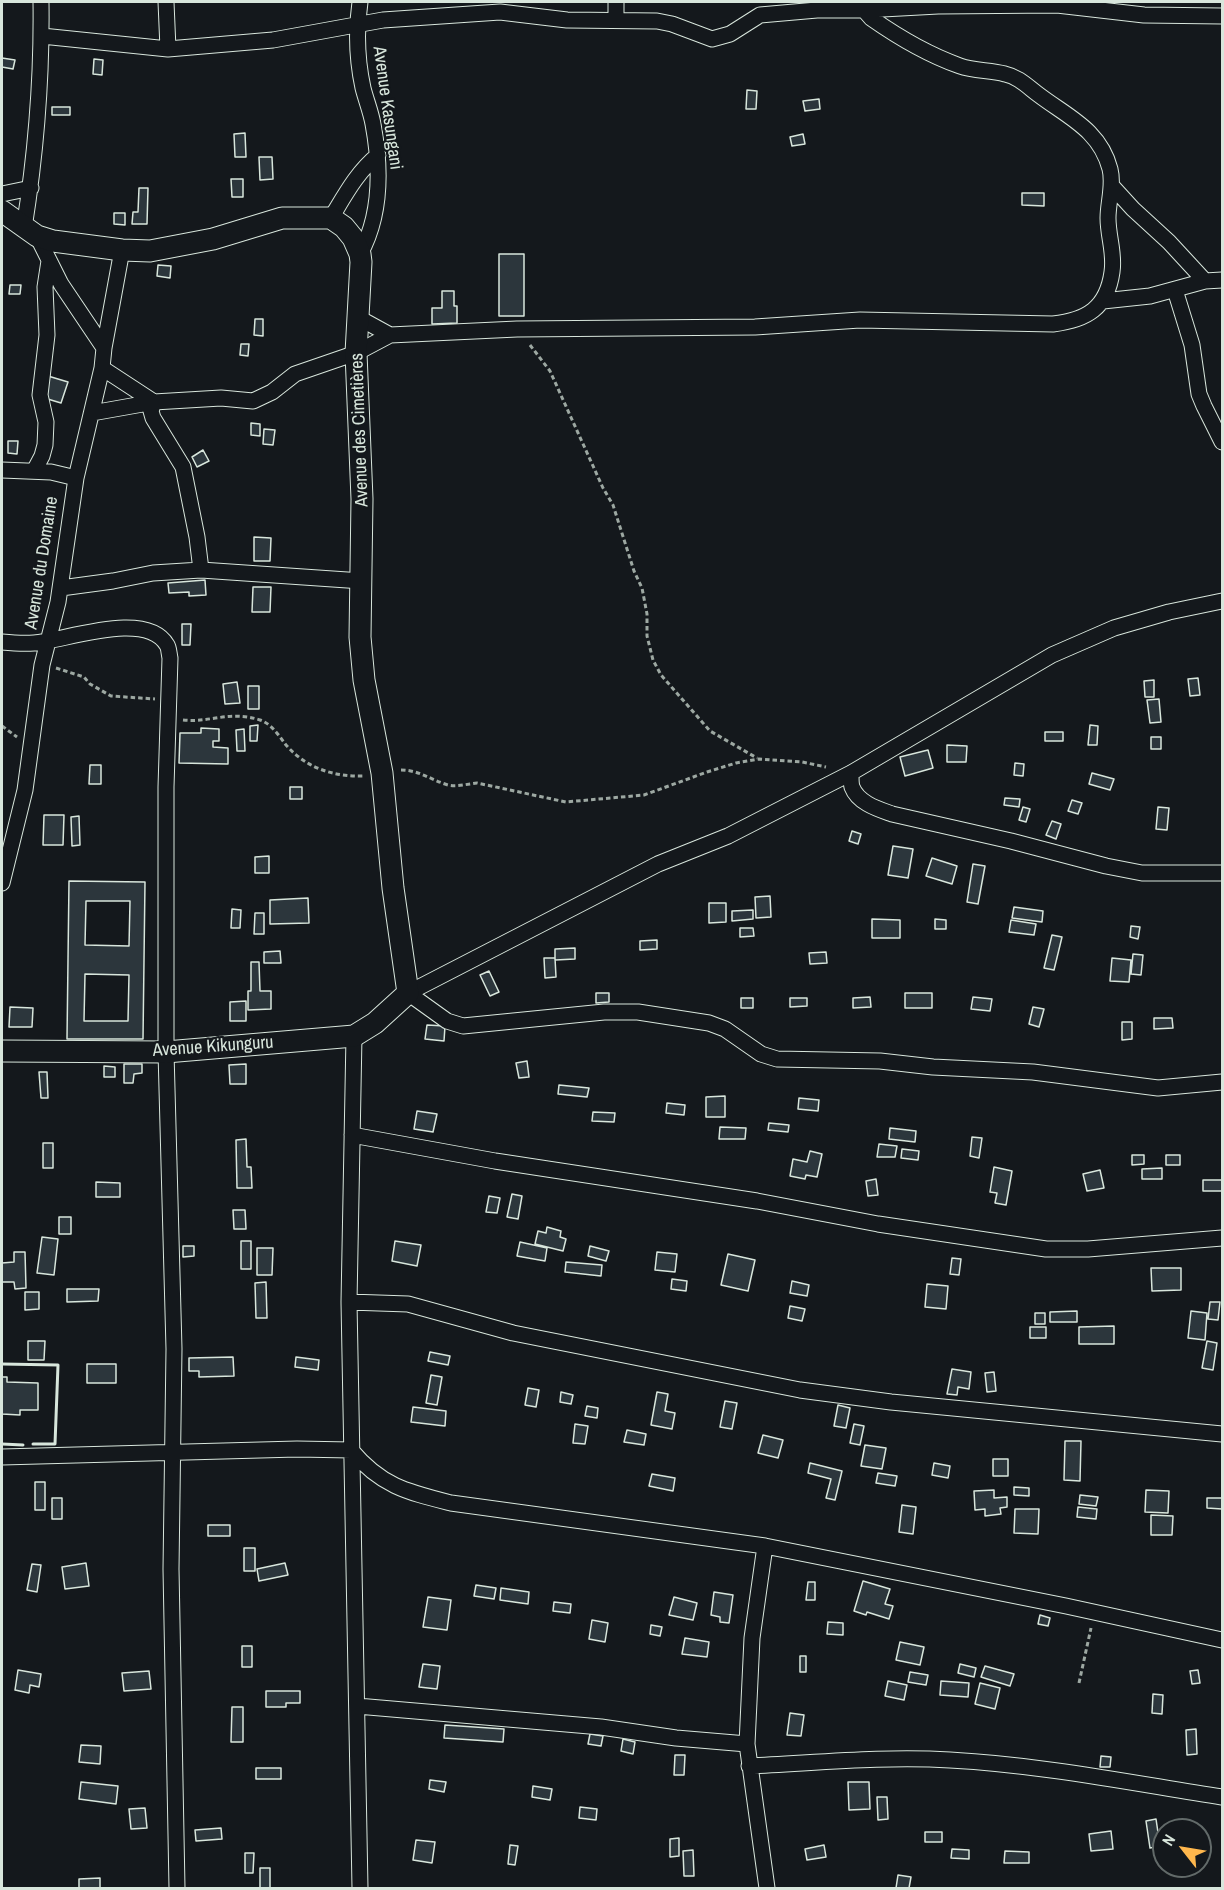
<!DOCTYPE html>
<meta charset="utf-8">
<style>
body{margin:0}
#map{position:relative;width:1224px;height:1890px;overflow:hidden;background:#14181c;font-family:"Archivo Narrow",sans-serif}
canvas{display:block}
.frame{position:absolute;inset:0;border:3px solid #d8e6dc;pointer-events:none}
.north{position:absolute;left:1152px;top:1818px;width:60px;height:60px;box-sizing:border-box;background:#14181c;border:2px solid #626a69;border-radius:50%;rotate:301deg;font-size:16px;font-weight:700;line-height:24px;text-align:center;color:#d8e6dc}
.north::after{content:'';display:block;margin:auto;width:21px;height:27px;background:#ffb74d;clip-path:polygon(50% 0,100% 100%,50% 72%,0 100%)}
</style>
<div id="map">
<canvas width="1224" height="1890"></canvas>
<div class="frame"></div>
<div class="north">N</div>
</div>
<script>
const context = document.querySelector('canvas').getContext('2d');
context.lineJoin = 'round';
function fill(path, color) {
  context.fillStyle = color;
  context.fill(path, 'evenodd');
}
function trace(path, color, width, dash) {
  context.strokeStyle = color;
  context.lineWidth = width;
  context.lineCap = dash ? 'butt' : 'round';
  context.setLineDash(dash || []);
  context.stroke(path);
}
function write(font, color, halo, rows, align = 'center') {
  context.font = font + ' "Archivo Narrow",sans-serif';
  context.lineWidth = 4.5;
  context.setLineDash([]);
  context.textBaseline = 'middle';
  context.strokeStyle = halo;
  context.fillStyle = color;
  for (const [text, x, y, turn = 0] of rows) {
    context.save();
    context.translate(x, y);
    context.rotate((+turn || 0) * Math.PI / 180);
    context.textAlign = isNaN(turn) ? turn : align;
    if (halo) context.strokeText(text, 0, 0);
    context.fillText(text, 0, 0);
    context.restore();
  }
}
const building = new Path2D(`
 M2,58L15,60L13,69L2,67Z
 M94,59L103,60L102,75L93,74Z
 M747,90L757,91L756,109H746Z
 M819,99L820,109L805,111L803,101Z
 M52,107H70V115H52Z
 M245,133L246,157H235L234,134Z
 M803,134L805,144L792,146L790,137Z
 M259,157H272L273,179L260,180Z
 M231,179H243V197H232Z
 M139,188H148L147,224H132L133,212H138Z
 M1022,193H1044V206L1022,205Z
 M114,213H125V225L114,224Z
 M499,254H524V316H499Z
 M158,265L171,266L170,278L157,276Z
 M10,285H21L20,294H9Z
 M442,291H454V306H457V323L432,324V308H442Z
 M255,319H263V336L254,335Z
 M241,344H249L248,356L240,355Z
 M48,376L68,382L61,403L41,397Z
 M251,423L260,424V436L251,435Z
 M264,429L275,430L273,445L263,444Z
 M8,441H18L17,454L8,453Z
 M203,450L209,461L197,467L192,457Z
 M254,537L271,538L270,561H254Z
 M205,580L206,595L189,596V592L169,593L168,583Z
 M253,587H271L270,612H252Z
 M182,624H191L190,645H182Z
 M1198,678L1200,695L1190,696L1188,679Z
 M1154,680V697H1145L1144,681Z
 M237,682L240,703L225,704L223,684Z
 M248,686H259V709H248Z
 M1159,699L1161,722L1150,723L1147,700Z
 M258,725L257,741H250V726Z
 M1090,725L1098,726L1097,745H1088Z
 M201,728L219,729V741H213V747L228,748V764L179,763L180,733H201Z
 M244,729L245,751H237L236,730Z
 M1045,732H1063V741H1045Z
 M1151,737H1161V749H1151Z
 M947,745L967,746L966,762H947Z
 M928,750L933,768L905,776L900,757Z
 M1015,763L1024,764L1023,776L1014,775Z
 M90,765H101V784H89Z
 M1092,773L1114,779L1110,790L1089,784Z
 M290,787H302V799H290Z
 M1005,798L1020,799L1019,807L1004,805Z
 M1072,800L1082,803L1078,814L1068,811Z
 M1023,807L1030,809L1026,822L1019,820Z
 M1158,807L1169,808L1167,830L1156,829Z
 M44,815H64L63,845H43Z
 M79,816L80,845L72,846L71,817Z
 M1052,821L1061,824L1056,839L1046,835Z
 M852,831L861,834L858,844L849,841Z
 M893,846L913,849L908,878L888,875Z
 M269,856V873H255V857Z
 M932,858L957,866L952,884L926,876Z
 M973,864L985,866L978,904L967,902Z
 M69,881L145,882L143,1039H67ZM86,901H130L129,946L85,945ZM85,974L129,975L128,1021H84Z
 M770,896L771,917L756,918L755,897Z
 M308,898L309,923L270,924V900Z
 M709,903H726V922L709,923Z
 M1014,907L1043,911L1042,922L1012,918Z
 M232,909L241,910L240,928H231Z
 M753,910V919L732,921V911Z
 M255,913H264V934H254Z
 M872,919L900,920V938H872Z
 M935,919L946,920V929H935Z
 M1011,920L1036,924L1034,935L1009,932Z
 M1131,926L1140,927L1138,939L1130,937Z
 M740,928H753L754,936L740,937Z
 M1052,935L1062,937L1054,970L1044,968Z
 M657,940V949L640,950V941Z
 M575,948V959L555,960V949Z
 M280,951L281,963H264V952Z
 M826,952L827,963L810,964L809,953Z
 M1133,954L1143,955L1141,975L1131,974Z
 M544,958H555L556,977L545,978Z
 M1112,958L1131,960L1129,982L1110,981Z
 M251,962H259L260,991H271V1009L248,1010V991H251Z
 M489,971L499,992L490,996L480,975Z
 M596,993H609V1002L596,1003Z
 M905,993H932V1008H905Z
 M870,997L871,1007L853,1008V998Z
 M973,997L992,999L990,1011L971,1009Z
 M741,998H753V1008H741Z
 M790,998H807V1006L790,1007Z
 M246,1001V1021H230V1002Z
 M10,1007L33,1008L32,1027H9Z
 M1033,1007L1044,1009L1039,1027L1029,1024Z
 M1154,1018H1172L1173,1028L1154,1029Z
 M1122,1022H1132V1039L1122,1040Z
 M427,1025L445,1026L444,1041L425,1039Z
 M527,1061L529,1077L519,1078L516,1063Z
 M124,1064H142V1073L134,1074L133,1083H124Z
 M246,1064V1084H230L229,1065Z
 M104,1066L115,1067V1077H104Z
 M39,1072H47L48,1098H41Z
 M559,1085L589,1088L587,1097L558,1094Z
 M725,1096V1117H706V1097Z
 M799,1098L819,1100L818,1111L798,1109Z
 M667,1103L685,1105L684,1115L666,1113Z
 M417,1111L437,1114L433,1132L414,1129Z
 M593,1112L615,1113L614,1122L592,1121Z
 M769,1123L789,1125L788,1132L768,1130Z
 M720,1127L746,1128L745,1139H719Z
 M890,1128L916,1131L915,1142L889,1139Z
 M972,1137L982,1138L979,1158L970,1156Z
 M246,1139L247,1167H251L252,1188H237L236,1140Z
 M43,1143H53V1168H43Z
 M879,1144L897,1146L895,1157H877Z
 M902,1149L919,1151L918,1160L901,1158Z
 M810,1151L822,1154L817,1177L806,1175L805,1179L790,1176L793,1159L807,1162Z
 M1132,1155H1144V1164L1132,1165Z
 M1166,1155H1180V1165H1166Z
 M994,1167L1012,1171L1006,1205L995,1203L997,1193L990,1192Z
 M1162,1168V1179H1142V1169Z
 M1100,1170L1104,1188L1087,1191L1083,1174Z
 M876,1179L878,1195L868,1196L866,1181Z
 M1203,1180H1222V1191H1203Z
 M96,1182L120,1183V1197H96Z
 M512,1194L522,1196L518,1219L507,1217Z
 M489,1196L500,1198L497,1213L486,1212Z
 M233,1210H245L246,1229H234Z
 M59,1217H71V1234H59Z
 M547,1227L561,1231L560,1237L566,1239L563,1251L535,1244L538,1231L546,1233Z
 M42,1237L58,1239L54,1275L37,1273Z
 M241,1241H251V1269H241Z
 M395,1241L421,1245L417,1266L392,1261Z
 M520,1242L547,1248L545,1261L517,1256Z
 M183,1246H194V1256L183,1257Z
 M590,1246L609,1251L606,1261L588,1256Z
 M257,1248H273L272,1275H257Z
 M14,1252H25L26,1288L15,1289L14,1282H2V1263L14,1262Z
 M657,1252L677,1254L675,1272L655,1270Z
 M728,1254L755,1260L748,1291L721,1285Z
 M952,1258L961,1259L959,1275L950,1274Z
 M566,1262L602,1265L601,1276L565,1272Z
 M1151,1268H1181V1290L1152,1291Z
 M672,1279L687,1281L686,1291L671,1289Z
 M792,1281L809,1285L807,1296L790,1293Z
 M266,1282L267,1318H256L255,1283Z
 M927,1284L948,1286L946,1309L925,1307Z
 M67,1289H99L98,1301L67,1302Z
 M25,1292H39V1309L25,1310Z
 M1210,1302H1220L1218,1320L1208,1319Z
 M790,1306L805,1309L802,1321L788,1318Z
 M1077,1311V1322H1050V1312Z
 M1191,1311L1207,1313L1205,1340L1188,1338Z
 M1035,1313H1045V1324H1035Z
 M1114,1326V1344H1079V1327Z
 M1030,1327H1046V1338H1030Z
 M28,1341H45L44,1360H28Z
 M1207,1341L1217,1343L1213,1370L1202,1368Z
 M430,1352L450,1356L448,1365L428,1361Z
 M233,1357L234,1376L199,1377V1371H189V1358Z
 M296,1357L319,1360L318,1370L295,1367Z
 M87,1364H116V1383H87Z
 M952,1369L971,1372L969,1389L958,1387L957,1395L947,1394Z
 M994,1372L996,1391L987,1392L985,1373Z
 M431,1375L442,1377L437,1405L426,1403Z
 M2,1377H7V1382L38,1383V1410H20V1415L2,1414Z
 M528,1388L539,1390L536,1407L525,1405Z
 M561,1392L573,1395L571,1404L560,1402Z
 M657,1392L668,1394L665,1411L675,1413L672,1429L651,1425Z
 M725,1401L737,1403L732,1429L720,1427Z
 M838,1405L850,1408L846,1428L834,1426Z
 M587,1406L598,1408L597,1418L585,1416Z
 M413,1407L446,1411L445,1426L411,1422Z
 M575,1424L588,1426L585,1444L573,1443Z
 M854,1424L864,1426L860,1445L850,1443Z
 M627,1430L646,1434L644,1445L624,1442Z
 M763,1435L783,1440L778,1458L758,1453Z
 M1065,1441H1081L1080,1481L1064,1480Z
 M865,1445L886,1448L882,1469L861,1466Z
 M993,1459H1008V1476H993Z
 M810,1463L842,1471L835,1500L826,1498L831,1479L808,1473Z
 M934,1463L950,1466L948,1478L932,1475Z
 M878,1473L897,1476L895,1486L876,1483Z
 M652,1474L675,1478L673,1491L649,1486Z
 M35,1482H45V1510H35Z
 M1014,1487L1029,1488V1496L1014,1495Z
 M994,1490V1498L1007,1497V1507L1000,1508L1001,1514L985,1516V1509L975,1510L974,1491Z
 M1146,1490L1169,1491L1168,1513L1145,1512Z
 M1080,1495L1098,1497L1096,1506L1079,1504Z
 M52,1498H62V1519H52Z
 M1207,1498H1222V1509L1207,1508Z
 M902,1505L916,1507L913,1534L899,1532Z
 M1078,1507L1097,1509L1096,1519L1077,1517Z
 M1015,1509H1039L1038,1534L1014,1533Z
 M1151,1515L1173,1516L1172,1535H1151Z
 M208,1525H230V1536H208Z
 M244,1548H255V1571H244Z
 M86,1563L89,1586L65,1589L62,1567Z
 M285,1563L288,1575L259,1581L257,1569Z
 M32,1564L41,1565L37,1592L27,1590Z
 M863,1581L890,1589L885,1604L893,1606L889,1619L867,1612L866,1615L854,1611Z
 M808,1582H815V1600H806Z
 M476,1585L496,1588L494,1599L474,1596Z
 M501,1588L529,1592L528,1604L500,1600Z
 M714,1592L733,1595L729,1623L720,1622V1617L711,1615Z
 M428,1597L451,1600L447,1630L423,1627Z
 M674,1597L697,1603L693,1620L669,1615Z
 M554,1602L571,1604L570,1613L553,1611Z
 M1040,1615L1050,1618L1048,1626L1038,1624Z
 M592,1620L608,1623L605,1642L589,1639Z
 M828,1622L843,1623V1635L827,1634Z
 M651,1625L662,1627L660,1636L650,1634Z
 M685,1638L709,1642L707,1657L682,1654Z
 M900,1642L924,1647L920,1665L896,1660Z
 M242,1646H252V1667H242Z
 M800,1656H806V1672H800Z
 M423,1664L440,1666L437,1689L419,1687Z
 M960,1664L976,1668L974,1677L958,1673Z
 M985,1666L1014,1674L1010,1686L981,1677Z
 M18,1670L41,1674L39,1687L30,1685L29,1693L15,1690Z
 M1198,1670L1200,1683L1192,1684L1190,1671Z
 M149,1671L151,1689L124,1691L122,1673Z
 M910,1672L928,1675L926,1685L908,1682Z
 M888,1681L907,1685L904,1700L885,1696Z
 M941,1681L969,1683L968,1697L940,1695Z
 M980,1683L1000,1688L995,1709L975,1704Z
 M266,1691H300V1703H286V1707H266Z
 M1153,1694L1163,1695L1162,1714L1152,1713Z
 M232,1707H243V1742H231Z
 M790,1713L804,1715L801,1736L787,1735Z
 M445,1725L504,1729L503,1742L444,1738Z
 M1196,1729L1197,1754L1187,1755L1186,1730Z
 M590,1734L603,1736L601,1746L588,1744Z
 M623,1739L635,1742L633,1754L621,1751Z
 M81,1745L101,1746L100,1764L79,1762Z
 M675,1755H685L684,1775H674Z
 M1101,1756L1111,1757L1110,1767H1100Z
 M256,1768H281V1779H256Z
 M430,1780L446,1782L444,1792L429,1789Z
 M81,1782L118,1786L116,1804L79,1799Z
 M848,1782H869L870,1809L849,1810Z
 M533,1786L552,1789L550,1800L532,1797Z
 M877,1797H887L888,1819L878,1820Z
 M580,1807L597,1809L596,1820L579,1818Z
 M145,1808L147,1828L131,1829L129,1809Z
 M1156,1819L1160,1846L1150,1848L1146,1821Z
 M221,1828L222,1839L196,1841L195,1830Z
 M1111,1831L1113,1849L1091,1851L1089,1834Z
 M925,1832H942V1842H925Z
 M679,1838V1856L670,1857V1839Z
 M416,1840L435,1842L432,1863L413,1860Z
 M510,1845L518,1846L515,1865L508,1864Z
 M824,1845L826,1857L807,1860L805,1849Z
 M952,1849L969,1850V1859L951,1858Z
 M693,1850L694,1876H684L683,1851Z
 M1005,1851L1029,1852V1863H1004Z
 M245,1853H254L253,1873H245Z
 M260,1868H270V1888H260Z
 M898,1875L911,1877L909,1888H896Z
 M100,1878V1888H79V1879Z`);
const path = new Path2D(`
 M530,345L550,371L603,488L613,505L634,571L642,588L647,614V636L653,660L661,675L710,731L757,758
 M56,668L84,677L90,684L111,696L155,699
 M183,720C210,723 230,710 260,720C272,724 279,736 286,745C307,769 335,777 365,776
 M2,726L17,737
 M401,770C419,770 431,780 448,785C457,787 467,784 477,783L566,802L644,795L707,772L736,763L759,759L802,762L826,767
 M1079,1683L1091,1628`);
const street = new Path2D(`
 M166,2L168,49
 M616,2V20
 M42,36L168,49L273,40L383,20L500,12L567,20L657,21L672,24L712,39L730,34L760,15L817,10H864L938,6L1057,5L1144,15L1222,16
 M1112,186L1133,209L1169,242L1205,281
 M2,194L31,188
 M331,218C345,195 357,172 378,155
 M24,228C36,153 42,77 41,2
 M37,236L61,284L104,348
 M360,254C382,214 381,167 373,124C371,112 366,100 363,88C357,60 356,30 360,2
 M1175,290L1192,345L1199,394L1204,406L1222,442
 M1103,301L1150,296L1205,281L1222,280
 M359,318L390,335
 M102,368L154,402
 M154,402L151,411L153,418L183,467L197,537L201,570
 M92,413L154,402L221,398L253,401L272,392L295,374L356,353L390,335L517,329L755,327L860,320L1053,324C1087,320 1107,308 1112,272C1115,253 1108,237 1108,218C1108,202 1114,185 1110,169C1100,130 1068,117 1039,95C1028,87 1019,77 1005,74C990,70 974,71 960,66C929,55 898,37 871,18L864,10V2
 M2,470L51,472L76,478
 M34,471L42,456L45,445L46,422L40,395L47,335L45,287L49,261
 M61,588L113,581L153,573L201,570L362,581
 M1222,601L1169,612L1114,628L1052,655L851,773L728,836L658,864L408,993L447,1021L463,1026L604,1012H638L709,1023L725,1029L761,1054L777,1059L880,1061L933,1067L1033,1072L1158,1088L1222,1082
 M2,642C12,643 23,644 34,643C64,641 146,609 167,645C169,648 169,654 170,658L166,787V1052L174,1349L171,1569L177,1888
 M851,773C851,777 851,784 852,787C858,803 878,809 892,814L1011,841L1106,866L1142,873H1222
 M2,883L25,790L42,665L58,602L76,478L102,368L104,348L122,250
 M354,1036L349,1302L360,1888
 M352,1135L495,1161L757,1201L878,1224L1046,1249H1088L1222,1238
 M349,1302L408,1304L513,1333L800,1390L891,1402L1222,1434
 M2,1457L297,1449L351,1450C381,1486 407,1492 451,1503L765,1546L1066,1606L1222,1640
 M765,1546L752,1638L747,1744L767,1888
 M357,1706L601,1727L676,1738L747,1744
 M749,1766C816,1763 883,1756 950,1760C1042,1765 1132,1783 1222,1797`);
const secondary = new Path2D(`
 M2,211L37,236L53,241L122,250L150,251L213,239L282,218H331L344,227L353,238L360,254L361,262L356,353L362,499L360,637L364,680L382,773L393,888L408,993L375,1023L354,1036L166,1052L2,1051`);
const wall = new Path2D(`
 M2,1364L58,1365L55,1444H33
 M2,1444L23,1445`);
const streetNames = [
 ["Avenue Kasungani",387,108,82],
 ["Avenue des Cimetières",360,430,-92],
 ["Avenue du Domaine",42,563,-81],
 ["Avenue Kikunguru",213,1047,-4]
];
fill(building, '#2c363c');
trace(building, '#d8e6dc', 1.5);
trace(street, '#d8e6dc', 17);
trace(secondary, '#d8e6dc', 23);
trace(path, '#9da8a2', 3, [4.5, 3]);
trace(street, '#14181c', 15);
trace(secondary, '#14181c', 21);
trace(wall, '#d8e6dc', 3);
write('18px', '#d8e6dc', '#14181c', streetNames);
</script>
